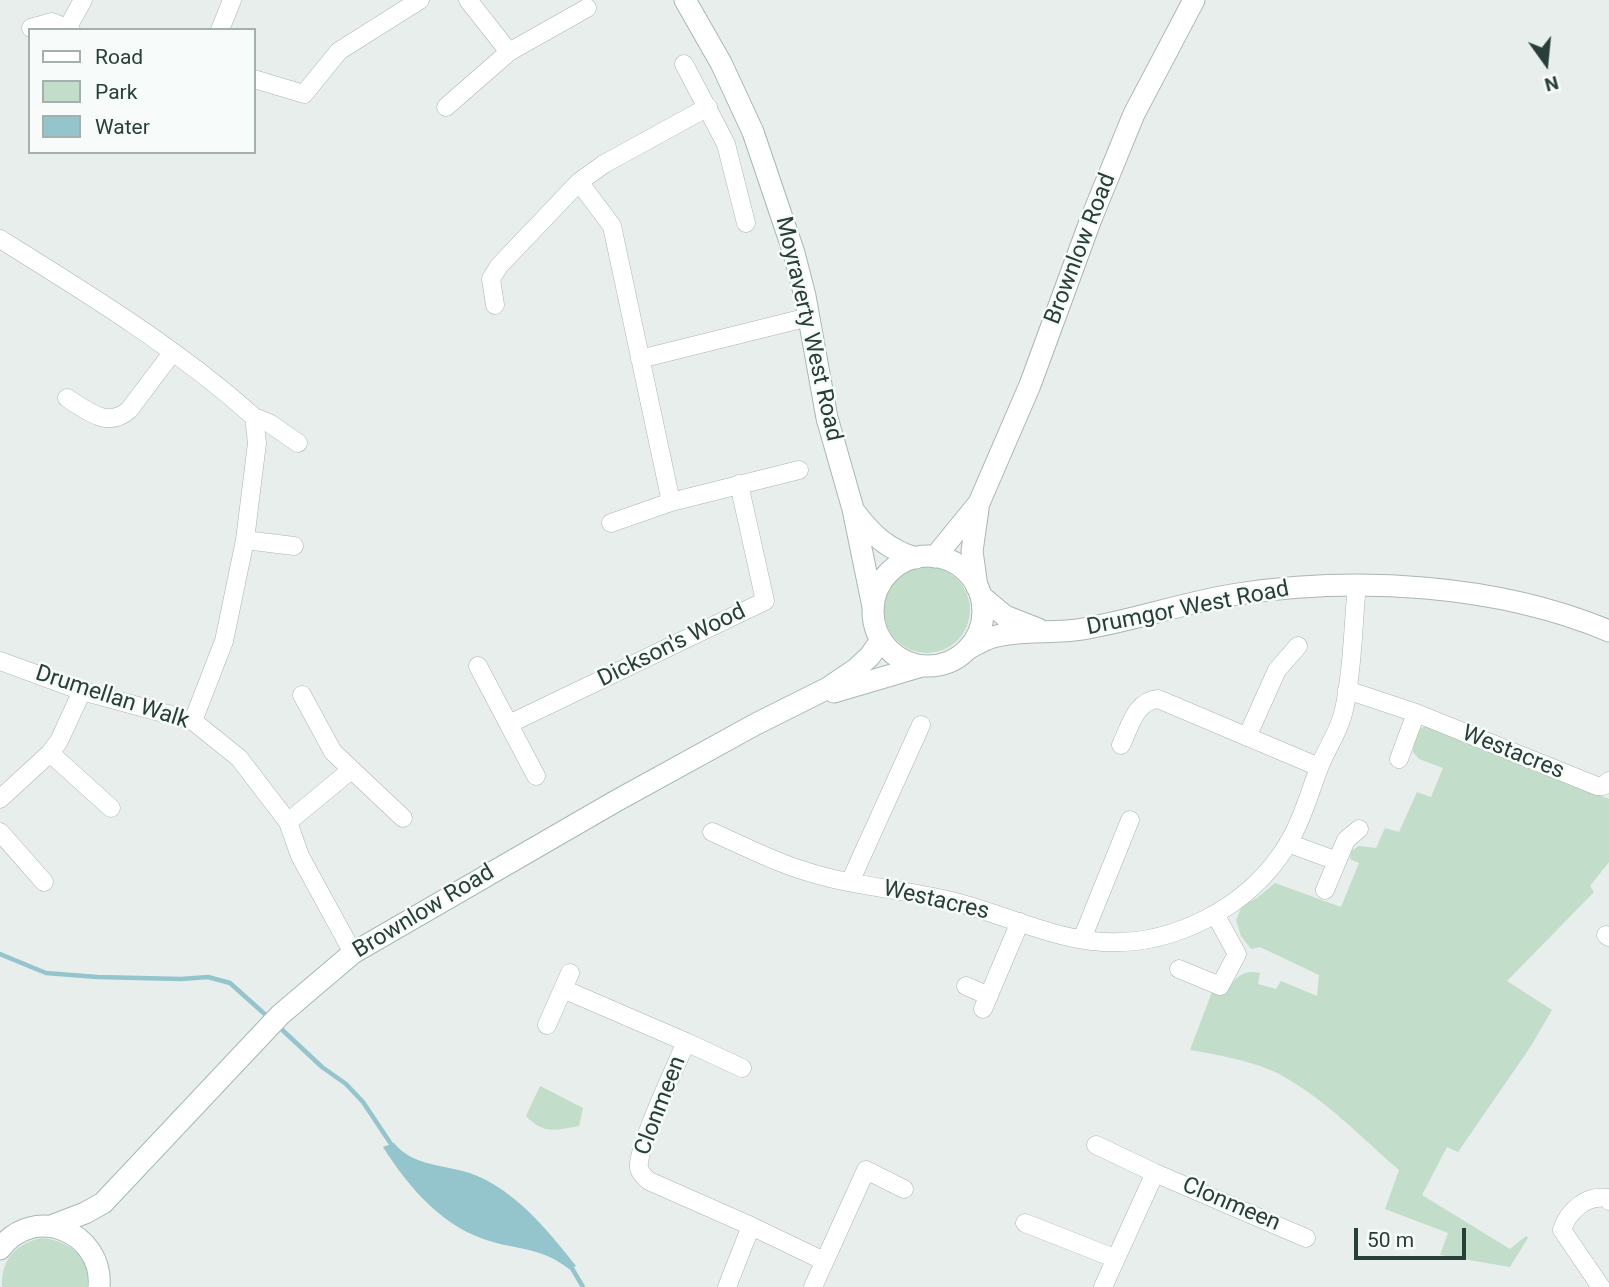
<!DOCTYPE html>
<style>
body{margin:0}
#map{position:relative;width:1609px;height:1287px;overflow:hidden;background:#e7eeeb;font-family:Roboto,sans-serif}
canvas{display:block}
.legend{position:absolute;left:28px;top:28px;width:228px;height:126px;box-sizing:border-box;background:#f7fbf9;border:2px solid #a4b0ac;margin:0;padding:9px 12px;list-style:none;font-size:21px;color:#273f38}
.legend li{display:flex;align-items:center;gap:14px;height:35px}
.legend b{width:35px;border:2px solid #a4b0ac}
.north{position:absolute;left:1511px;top:28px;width:70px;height:70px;-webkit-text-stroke:5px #f7fbf9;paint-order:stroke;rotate:165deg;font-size:19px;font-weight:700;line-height:28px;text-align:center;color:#273f38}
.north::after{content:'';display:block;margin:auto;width:24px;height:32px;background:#273f38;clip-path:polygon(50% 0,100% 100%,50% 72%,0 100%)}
.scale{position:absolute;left:1354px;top:1228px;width:112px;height:32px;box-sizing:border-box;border:4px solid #273f38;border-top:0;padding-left:9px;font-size:21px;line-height:24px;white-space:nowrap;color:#273f38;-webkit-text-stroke:5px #f7fbf9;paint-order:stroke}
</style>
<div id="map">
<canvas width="1609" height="1287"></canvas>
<ul class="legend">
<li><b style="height:9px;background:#fff"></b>Road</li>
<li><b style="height:19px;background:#c2ddc9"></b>Park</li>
<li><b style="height:19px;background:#94c5cd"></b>Water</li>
</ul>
<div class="north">N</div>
<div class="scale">50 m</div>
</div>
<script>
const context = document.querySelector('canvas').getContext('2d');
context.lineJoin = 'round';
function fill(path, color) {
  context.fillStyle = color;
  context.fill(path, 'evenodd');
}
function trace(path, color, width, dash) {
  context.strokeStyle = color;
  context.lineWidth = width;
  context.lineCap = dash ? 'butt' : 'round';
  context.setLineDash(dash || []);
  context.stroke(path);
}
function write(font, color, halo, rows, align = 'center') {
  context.font = font + ' Roboto,sans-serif';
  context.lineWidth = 5;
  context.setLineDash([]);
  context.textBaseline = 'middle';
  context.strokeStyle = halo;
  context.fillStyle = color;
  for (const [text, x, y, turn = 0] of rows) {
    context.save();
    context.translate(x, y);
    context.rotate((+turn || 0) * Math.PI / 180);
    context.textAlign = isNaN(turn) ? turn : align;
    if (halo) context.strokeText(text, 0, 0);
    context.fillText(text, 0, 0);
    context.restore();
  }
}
const green = new Path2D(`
 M884 610a43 43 0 1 1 86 0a43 43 0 1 1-86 0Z
 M1425,726L1609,799V862L1590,886L1594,892L1507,981L1552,1010L1531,1046L1458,1152L1447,1147L1422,1195L1510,1249L1526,1236L1528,1238L1510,1267L1440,1255L1448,1233L1385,1209L1399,1170C1361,1137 1324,1098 1279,1074C1257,1062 1215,1054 1190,1050L1212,992H1225C1236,978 1242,969 1260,973L1258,984L1276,989L1281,981L1317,996L1319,975L1260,947L1251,949L1241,936L1236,920L1242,906L1257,898L1275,883L1341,907L1359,863L1350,859L1351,851L1359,846L1376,848L1385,828L1399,832L1417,792L1431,797L1443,768L1419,759L1413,752L1415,732Z
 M540,1086L583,1108L579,1126C556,1130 544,1135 526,1116Z
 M41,1238C68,1240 93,1257 87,1287H2C1,1260 15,1244 41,1238Z`);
const water = new Path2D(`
 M394,1143C416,1170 452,1163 482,1178C521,1197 550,1233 576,1266L569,1269C544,1249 522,1250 493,1242C444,1229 409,1188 383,1147Z`);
const stream = new Path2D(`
 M0,954L46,973L97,977L181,979L208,977L230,983L268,1017
 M277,1025L322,1067L346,1084L363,1102L393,1147
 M570,1265L583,1287`);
const minor = new Path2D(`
 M468,0L509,52
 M68,27L83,0
 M31,28L52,22L71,30
 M220,30L232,0
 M684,64L726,144L746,223
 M254,79L304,94L339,51L420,0
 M446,107L509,52L587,8
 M579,182L612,226L671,502
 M0,239C87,293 178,349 254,417L257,443L245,540L224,641L193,721
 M495,305L491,279L499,266L579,182L604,164L708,107
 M640,359L809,317
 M67,398C88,411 107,429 129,410L172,353
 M254,417L269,423L298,443
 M611,523L671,502L799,470
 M245,540L294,546
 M0,661L82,691L193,721L239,758L288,822L300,856L353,953
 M478,666L536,776
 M1347,690L1416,713L1597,786H1603L1609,781
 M302,695L333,752L403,818
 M509,724L765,601L739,484
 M1247,737L1277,670L1298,646
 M1121,745C1130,727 1135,701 1158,699L1319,767
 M50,753L111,808
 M1399,759L1416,713
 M0,799L50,753L59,741L82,691
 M288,822L351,770
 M0,832L44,882
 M712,832C742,845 773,862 805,871C853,887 906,889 955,902C999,913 1047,936 1092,941C1169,950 1250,908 1289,842C1303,818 1309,794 1319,768C1327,747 1341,729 1345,705C1353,666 1353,624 1357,584
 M1288,843L1337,861
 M850,882L921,725
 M1325,890L1346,840L1359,829
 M1606,935L1609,937
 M1082,939L1130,820
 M1179,969L1220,986L1237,954L1215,914
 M966,986L989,996
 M563,989L686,1042
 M983,1009L1020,922
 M547,1025L570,973
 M742,1068L686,1042C677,1064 636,1149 639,1168C640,1174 645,1177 649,1181L751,1226
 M1096,1145L1155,1173L1306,1238
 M1025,1223L1114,1258
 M727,1287L751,1226L824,1261
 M813,1287L866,1170L904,1189
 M1103,1287L1155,1173
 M1601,1287L1562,1230C1568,1211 1586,1195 1607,1198L1609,1201`);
const tertiary = new Path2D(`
 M935,557L979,503L1030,385L1091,219L1134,114L1194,0
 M977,587L972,551L978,509
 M981,596L1005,616L1038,629
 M969,648C977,644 985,639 993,637C1022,629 1054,634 1083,629C1135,620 1186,602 1238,594C1357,576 1497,584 1609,631`);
const secondary = new Path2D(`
 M685,0L721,63L753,132L794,253L805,296L827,418L853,509L873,607
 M854,511C871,534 888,550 916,558
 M873 611a55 55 0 1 1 110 0a55 55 0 1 1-110 0Z
 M834,692L922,666
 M51,1226L85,1213L103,1203L280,1015L353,953L616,801L756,724L828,688L856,669L870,656L881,640
 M0,1249C33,1203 104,1232 99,1287`);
const streetNames = [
 ["Brownlow Road",1081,249,-69],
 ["Moyraverty West Road",808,329,77],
 ["Drumgor West Road",1188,609,-11],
 ["Dickson's Wood",672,646,-26],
 ["Drumellan Walk",112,698,18],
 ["Westacres",1513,753,22],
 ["Westacres",936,901,13],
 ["Brownlow Road",424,912,-31],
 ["Clonmeen",661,1106,-69],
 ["Clonmeen",1231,1205,23]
];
fill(green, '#c2ddc9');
fill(water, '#94c5cd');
trace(stream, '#94c5cd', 4.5);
trace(minor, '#aab6b2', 19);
trace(tertiary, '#aab6b2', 23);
trace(secondary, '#a6b9b2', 23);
trace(minor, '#fff', 18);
trace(tertiary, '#fff', 21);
trace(secondary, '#fff', 21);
write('23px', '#273f38', '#f7fbf9', streetNames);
</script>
